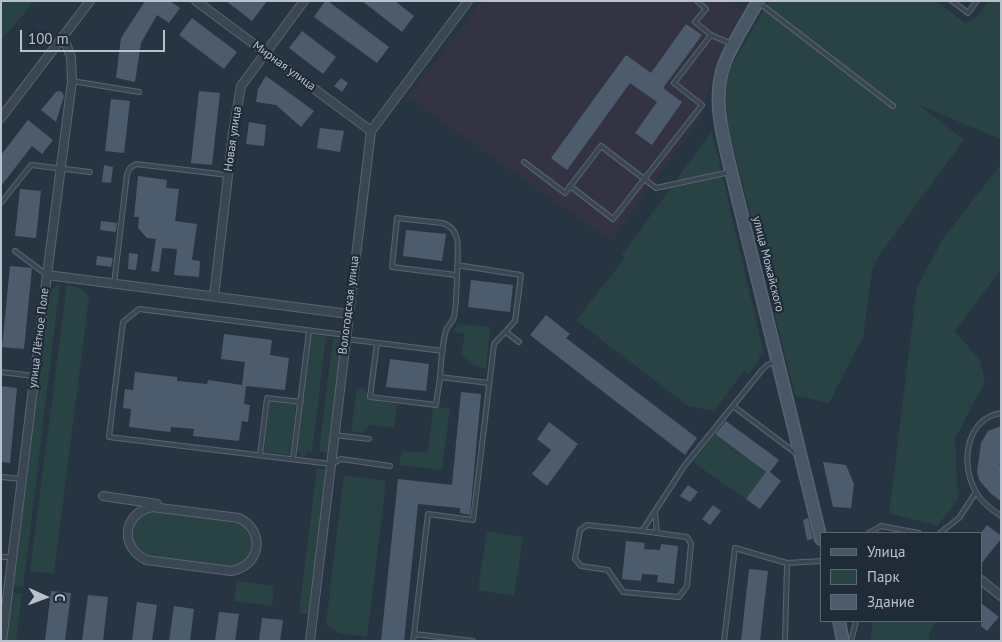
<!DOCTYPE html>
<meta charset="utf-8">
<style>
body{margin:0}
#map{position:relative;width:1002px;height:642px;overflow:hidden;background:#273543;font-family:"PT Sans",sans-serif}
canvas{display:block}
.frame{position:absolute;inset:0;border:2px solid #b8c1cc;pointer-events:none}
.legend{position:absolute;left:820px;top:532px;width:162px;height:90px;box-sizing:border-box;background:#202b38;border:1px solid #5d6773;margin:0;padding:6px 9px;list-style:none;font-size:15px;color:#b8c1cc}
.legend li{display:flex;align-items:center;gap:10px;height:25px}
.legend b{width:25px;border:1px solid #5d6773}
.north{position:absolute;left:20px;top:572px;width:50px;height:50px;-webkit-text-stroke:4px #202b38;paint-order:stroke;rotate:92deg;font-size:14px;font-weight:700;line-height:20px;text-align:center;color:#b8c1cc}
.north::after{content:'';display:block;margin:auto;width:18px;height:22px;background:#b8c1cc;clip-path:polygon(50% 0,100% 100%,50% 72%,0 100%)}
.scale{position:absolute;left:20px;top:30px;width:145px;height:22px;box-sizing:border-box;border:2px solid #b8c1cc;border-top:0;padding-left:6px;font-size:15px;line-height:18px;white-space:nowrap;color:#b8c1cc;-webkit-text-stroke:4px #202b38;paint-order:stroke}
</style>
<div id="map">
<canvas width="1002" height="642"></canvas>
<div class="frame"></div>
<ul class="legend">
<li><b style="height:6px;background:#495666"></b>Улица</li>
<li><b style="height:14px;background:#294344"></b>Парк</li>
<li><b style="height:14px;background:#4d5c6c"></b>Здание</li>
</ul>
<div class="north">С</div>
<div class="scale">100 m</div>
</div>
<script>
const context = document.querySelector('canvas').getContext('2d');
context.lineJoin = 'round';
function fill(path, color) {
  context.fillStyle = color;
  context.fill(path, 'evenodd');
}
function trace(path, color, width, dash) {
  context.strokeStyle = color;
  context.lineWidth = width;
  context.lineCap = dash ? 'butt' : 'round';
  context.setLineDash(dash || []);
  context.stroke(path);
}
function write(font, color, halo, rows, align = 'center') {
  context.font = font + ' "PT Sans",sans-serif';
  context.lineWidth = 4.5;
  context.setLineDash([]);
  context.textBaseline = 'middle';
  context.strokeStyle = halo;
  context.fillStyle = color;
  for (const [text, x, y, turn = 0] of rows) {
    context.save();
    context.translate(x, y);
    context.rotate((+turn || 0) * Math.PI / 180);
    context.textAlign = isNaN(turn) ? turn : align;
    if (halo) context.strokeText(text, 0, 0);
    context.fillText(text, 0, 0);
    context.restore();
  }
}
const medical = new Path2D(`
 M482,1H729L743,11L715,64L703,114L611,241L408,97Z`);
const green = new Path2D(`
 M1,1H35L1,40Z
 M769,1H935L965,23L975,19L989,1H1001V139L919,105L964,140L880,254L872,271L863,337L829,403L795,395L726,117C724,101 724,85 729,70Z
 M712,131L764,355H760L758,362L748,375L744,371L714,411L688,406L576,320L625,258L622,255Z
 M1001,164V269L955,331L980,361L985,381L955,439L958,500L937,526L889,513L917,287L943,239Z
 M58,284H60L23,588L14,586V582L49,292Z
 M67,284L81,289L89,297L54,574L30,571Z
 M459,324L490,327L486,369L471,364L461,354L465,334L452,331Z
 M311,334L326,336L312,452H308L303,458L297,449Z
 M333,338L345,340L330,453L319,451Z
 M357,388H364L369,400L397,404L394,428L370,425L362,433L351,431Z
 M270,401L296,404L290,455L264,452Z
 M433,407L450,408L442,470L399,465L402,451L428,453Z
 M714,434L766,473L746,499L693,462Z
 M317,468L328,470L310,615L299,613Z
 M344,475L386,481L367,637L339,633L326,624Z
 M155,510L237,520C240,522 244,525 246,527C260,543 247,564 230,567L147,557C124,540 128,519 155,510Z
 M487,531L523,537L514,596L478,590Z
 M237,581L274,586L272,606L234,601Z
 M15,593H22L16,641H6L12,594Z
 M873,621H936L929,635V641H870Z`);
const building = new Path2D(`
 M145,1H170L180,8L169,23L157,15L141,43L135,82L116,78L121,38Z
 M226,1H267L252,21Z
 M325,1H328L389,47L377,63L314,17Z
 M362,1H395L414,16L402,32Z
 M192,18L237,52L224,69L179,35Z
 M686,24L702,35L663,88L682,102L652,145L635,133L657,102L630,83L567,170L551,158L626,55L651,73Z
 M302,31L336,57L323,74L289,48Z
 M266,76L314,111L301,127L276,105L256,102L258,89Z
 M341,78L348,83L342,92L334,86Z
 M59,91L62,92L64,96L56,122L41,110L56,92Z
 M199,91L220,93L212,165L191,163Z
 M111,99L130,101L124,153L105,151Z
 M28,120L53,140L42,154L32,146L1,186V155Z
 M249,122L266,125L264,146L246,144Z
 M320,128L344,131L340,152L317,148Z
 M104,165L113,167L111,183L102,182Z
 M138,176L167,180L166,188L179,189L175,221L197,224L192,260L200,261L199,277L174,275L177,249L162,248L159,272L151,271L156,239L147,238L138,228L139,217H134Z
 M20,189L41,191L36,238L15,236Z
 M101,221L117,223L116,232L100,230Z
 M406,230L446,234L442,261L403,256Z
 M129,253L138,254L136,270L128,269Z
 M97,256L113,258L111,267L96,265Z
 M10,266L32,268L24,349L2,347Z
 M471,280L513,285L510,312L468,307Z
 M546,315L570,334L566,338L697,438L685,455L530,335Z
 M224,334L272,340L270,355L289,358L285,390L246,386L244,404L250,405L248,422L242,421L239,441L193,436L194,429L171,427L170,432L129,427L131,409L123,408L125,389L133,390L135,372L177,377V381L207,384L208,380L242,385L245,362L221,359Z
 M390,359L429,364L426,391L386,387Z
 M1,386L17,388L10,463L1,462Z
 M461,392L481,394L470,515L460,513V508L418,504L404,641H381L398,479L452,485Z
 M726,421L779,460L770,472L781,481L760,509L746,499L766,472L715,434Z
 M549,422L578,444L547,486L532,474L551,450L537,439Z
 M1001,426V462L999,464L1001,467V501L991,494L979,480L977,471L981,443L988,431Z
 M823,462L846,465L854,484L851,508L833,507Z
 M688,485L698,492L690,502L680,496Z
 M713,505L721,511L710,525L702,519Z
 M808,518L813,539L807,540L803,520Z
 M987,525L1001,536V539L981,564V533Z
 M626,541L645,543L644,549L660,550L661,544L678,546L674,584L657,582L658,575L642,574L641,581L622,579Z
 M749,569L768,571L760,641H741Z
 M51,591L71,593L65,641H45Z
 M88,595L108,597L103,641H82Z
 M137,602L157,605L152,641H132Z
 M981,603L999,617L987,631L981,626Z
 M174,606L194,609L190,641H169Z
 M219,612L239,614L235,641H215Z
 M262,618L283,620L280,641H259Z`);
const lane = new Path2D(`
 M952,1L968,13L977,1
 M758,2L893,106
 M711,35L732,44
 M72,81L139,92
 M524,162L565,193L601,146L656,188L730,172
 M570,186L613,219L702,105L674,83L711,35L695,22L706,9L697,1
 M1,203L31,165L90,172
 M15,251L47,275
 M456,275L392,267L397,218L442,223C450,225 455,231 457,239C459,244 456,312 454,317C453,322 448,325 446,330C442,345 441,362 440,377L489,383
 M114,284L127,174L130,168L136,164L228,175
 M506,332L519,342
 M346,335L139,309L123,322L109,437L331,464L341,459L390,466
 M346,339L443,351
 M377,343L370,397L436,405L440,377
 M1,372L34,376
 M733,406L797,454
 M1001,413C965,419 960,465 976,492C981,502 992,510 1001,516
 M334,435L369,439
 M260,455L267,398L301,402
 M293,459L309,331
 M1,477L21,479
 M655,512L657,533L687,537L691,544L687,586L679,597L623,592L608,570L581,566L575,559L580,530L587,525L642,531L685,465L762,370L767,365L775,362
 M642,531L657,533
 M869,533L881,526L919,533
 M940,533L959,518L976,492
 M1,557H11
 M414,634L428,514L473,520L494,344L515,321L521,275L457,265
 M413,641L414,634L473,641
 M724,641L735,548L787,563L821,561
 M785,641L787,563
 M851,641L856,621`);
const street = new Path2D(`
 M196,1L371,131
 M1,118L90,1
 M47,275L349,314
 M214,296L233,133L241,86L304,1
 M103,496L157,504
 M152,507L239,518C266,531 261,566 231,571L146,560C119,547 123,513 152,507Z
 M981,580L1001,596
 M2,641L47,275L72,81L71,57L63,36
 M310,641L371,131L468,1`);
const secondary = new Path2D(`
 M758,1C747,21 734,41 725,62C711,98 723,136 731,171L821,539
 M839,621L843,641`);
const streetNames = [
 ["Мирная улица",284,66,36],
 ["Новая улица",233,139,-82],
 ["улица Можайского",768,264,76],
 ["Вологодская улица",349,305,-83],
 ["улица Лётное Поле",39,338,-83]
];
fill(medical, '#343344');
fill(green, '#294344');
fill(building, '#4d5c6c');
trace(lane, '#596470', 6);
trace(street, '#596470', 10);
trace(secondary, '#596470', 14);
trace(lane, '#3b4653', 4);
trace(street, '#3b4653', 8);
trace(secondary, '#495666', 11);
write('12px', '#b8c1cc', '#202b38', streetNames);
</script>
